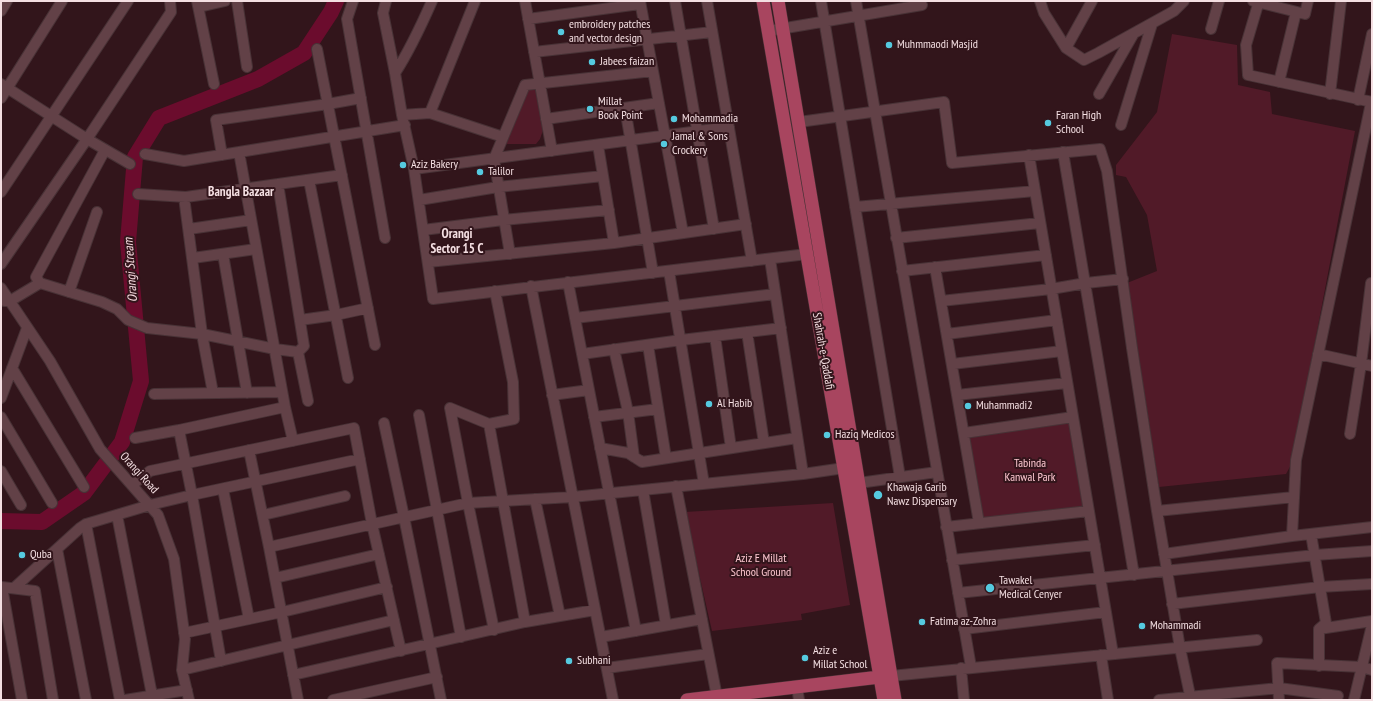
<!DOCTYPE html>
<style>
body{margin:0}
#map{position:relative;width:1373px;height:701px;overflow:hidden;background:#32151b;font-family:"PT Sans Narrow",sans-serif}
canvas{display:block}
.frame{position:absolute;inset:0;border:2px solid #f4dfe2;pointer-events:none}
</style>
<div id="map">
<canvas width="1373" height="701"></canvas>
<div class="frame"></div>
</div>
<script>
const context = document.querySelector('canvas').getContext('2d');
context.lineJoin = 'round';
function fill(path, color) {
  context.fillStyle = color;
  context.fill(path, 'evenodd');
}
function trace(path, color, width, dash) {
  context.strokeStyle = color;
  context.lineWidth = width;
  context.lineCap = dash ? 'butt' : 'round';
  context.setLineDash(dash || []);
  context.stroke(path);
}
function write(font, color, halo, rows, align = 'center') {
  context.font = font + ' "PT Sans Narrow",sans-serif';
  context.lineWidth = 4;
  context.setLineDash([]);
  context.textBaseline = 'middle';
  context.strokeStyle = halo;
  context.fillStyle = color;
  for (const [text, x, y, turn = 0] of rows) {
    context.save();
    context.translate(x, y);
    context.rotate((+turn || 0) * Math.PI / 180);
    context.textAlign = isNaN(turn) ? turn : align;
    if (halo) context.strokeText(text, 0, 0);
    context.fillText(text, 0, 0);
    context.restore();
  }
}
const green = new Path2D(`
 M1172,34L1237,45L1238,85L1270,92L1272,114L1355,131L1292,463L1286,474L1159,487L1127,283L1157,271L1147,215L1126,177L1116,175V165L1157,112Z
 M537,89L543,130L540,139L536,144H504L527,90Z
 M1073,417L1089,511L979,523L964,433Z
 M833,503L850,605L801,614L802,620L712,631L685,512Z`);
const river = new Path2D(`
 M1,521L42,522L84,493L122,442L141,381L128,242L135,157L159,118L258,79L304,53L331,12L336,1`);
const minor = new Path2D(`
 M197,1L214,84
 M237,1L247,67
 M353,1L347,19L385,238
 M386,1L383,13L395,73
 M432,1C421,26 410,50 395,73L402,115L414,169L433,299L807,254
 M525,1L552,151
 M640,1L683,233
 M675,1L714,229
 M707,1L752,261
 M821,1L900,477
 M856,1L971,667
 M1040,1L1044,13L1066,48L1084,60L1098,53L1174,11L1184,1
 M1253,1L1305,14L1308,1
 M1259,1L1246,45L1248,75L1372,102
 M199,7L225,1
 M1,11L7,1
 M528,19L640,4
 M1211,29L1219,1
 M768,31L922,5
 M1066,48L1092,1
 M317,49L375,345
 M534,52L712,32
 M1279,82L1296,12
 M1,84L87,139L1,264
 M1099,94L1134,33
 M1330,94L1341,1
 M1,98L62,1
 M1358,100L1372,34
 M625,108L653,273
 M430,113L503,137
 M402,115L430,113L475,1
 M546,119L659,103
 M799,122L944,102L952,163L1100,149L1107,171L1132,348L1157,511L1180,648L1191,700
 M1121,125L1152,24
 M598,145L614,243L746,224
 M239,152L285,407
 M1063,152L1134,575
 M145,154L184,161L405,125
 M222,155L216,120L328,104L361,98
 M1029,155L1113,654
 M130,164L87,139L171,12L170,1
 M414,169L729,127
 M309,180L348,378
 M278,184L304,346L298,352
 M1,192L128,1
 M138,194L186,197L342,175
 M184,197L202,334L213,393
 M419,200L498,187L603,176
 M855,207L1035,191
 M189,229L251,220
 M423,230L503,220L609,210
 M896,238L1040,223
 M223,254L247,393
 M510,254L494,159L525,85L653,71
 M193,258L256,249
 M770,259L803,474L844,468
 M428,262L614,243
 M935,267L979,523
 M669,271L704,484
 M902,271L1046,255
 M568,282L636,631
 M40,283L36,277L105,150
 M531,286L613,700
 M1,288L50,361L100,449L158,515L174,559L185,639L182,670L189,700
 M69,292L97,212
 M4,301H10L40,283L102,302L117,309L128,320L147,328L202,334L275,349L298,352L308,401
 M941,301L1051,289L1086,283L1123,279
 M575,318L775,294
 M300,320L336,315L368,308
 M747,332L764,443
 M947,334L1057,320
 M715,336L731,448
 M648,345L666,458
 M614,349L628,412L634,457
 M582,354L681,340L781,328
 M1318,354L1372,366
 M952,364L1062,351
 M12,368L84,487
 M154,394L282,392
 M552,395L589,390
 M957,395L1067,383
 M1,398L27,328
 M450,408L489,424L525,622
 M450,408L468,503L494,630
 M419,415L461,637
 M1,417L52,503
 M594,417L658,409
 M384,423L404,517L441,700
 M489,424L514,419L513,382L495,291
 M179,430L192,495L221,661
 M964,433L1073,417
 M1350,434L1361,364L1371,283
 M135,438L179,430L285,407L293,441
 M600,448L628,453L642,462L797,438
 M249,450L269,547L298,700
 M1,471L21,505
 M859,483L937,472
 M132,485L150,471L354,428L372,524L401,651
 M676,486L717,697
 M223,489L249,619
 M643,490L666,625
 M535,499L560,616
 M1157,511L1294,497
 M117,515L152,695
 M263,515L345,496
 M86,524L120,700
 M946,527L1089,511
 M1311,534L1326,623L1319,629V666
 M1292,536L1296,460L1371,103
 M269,547L468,503L572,497L803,474
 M57,549L86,700
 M1164,554L1292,536L1372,527
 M952,560L1095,545
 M275,578L379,554
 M1,587H2L22,700
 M2,587L35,591L53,700
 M14,588L80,528L86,524L150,505L192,495L360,459
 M958,593L1315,555L1372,551
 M1172,604L1320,587L1372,584
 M964,629L1106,612
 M1319,629L1372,621
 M184,633L282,612L387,587
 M601,637L702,619
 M1101,655L1108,700
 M607,668L708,654
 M961,668L964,700
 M182,670L394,620
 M293,675L525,622L595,610
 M891,676C1013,663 1135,653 1257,640
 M797,687L799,700
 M125,700L187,690
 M333,700L437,677
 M1159,700L1279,688L1338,696
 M1279,700L1277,663L1362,667L1372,670
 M1354,700L1372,625`);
const major = new Path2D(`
 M763,1L884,700
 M778,1L895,700
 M687,700L888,676`);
const markers = [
 [561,32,4,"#55cadf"],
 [889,45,4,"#55cadf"],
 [592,62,4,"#55cadf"],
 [590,109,4,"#55cadf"],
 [674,119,4,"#55cadf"],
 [1048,123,4,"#55cadf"],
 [664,144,4,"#55cadf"],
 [403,165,4,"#55cadf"],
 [480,172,4,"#55cadf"],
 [709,404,4,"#55cadf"],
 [968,406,4,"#55cadf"],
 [827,435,4,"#55cadf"],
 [878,495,5,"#55cadf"],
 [22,555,4,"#55cadf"],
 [990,588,5,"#55cadf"],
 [922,622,4,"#55cadf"],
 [1142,626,4,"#55cadf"],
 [805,658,4,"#55cadf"],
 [569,661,4,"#55cadf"]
];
const poiNames = [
 ["embroidery patches",569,25],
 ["and vector design",569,39],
 ["Muhmmaodi Masjid",897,45],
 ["Jabees faizan",600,62],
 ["Millat",598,102],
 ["Book Point",598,116],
 ["Faran High",1056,116],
 ["School",1056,130],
 ["Mohammadia",682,119],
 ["Jamal & Sons",672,137],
 ["Crockery",672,151],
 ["Aziz Bakery",411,165],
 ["Talilor",488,172],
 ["Al Habib",717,404],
 ["Muhammadi2",976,406],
 ["Haziq Medicos",835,435],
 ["Khawaja Garib",887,488],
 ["Nawz Dispensary",887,502],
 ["Quba",30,555],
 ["Tawakel",999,581],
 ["Medical Cenyer",999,595],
 ["Fatima az-Zohra",930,622],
 ["Mohammadi",1150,626],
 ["Aziz e",813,651],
 ["Millat School",813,665],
 ["Subhani",577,661]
];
const streetNames = [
 ["Shahrah-e-Qaddafi",823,351,80],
 ["Orangi Road",139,473,48]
];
const parkNames = [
 ["Tabinda",1030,464],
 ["Kanwal Park",1030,478],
 ["Aziz E Millat",761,559],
 ["School Ground",761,573]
];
const neighbourhoodNames = [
 ["Bangla Bazaar",241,192],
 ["Orangi",457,234],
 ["Sector 15 C",457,249]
];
const waterNames = [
 ["Orangi Stream",131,270,-94]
];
fill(green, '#511a28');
trace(river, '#6b0c2d', 16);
trace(minor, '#483236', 12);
trace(major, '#483236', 14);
trace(minor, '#624147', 10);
trace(major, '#a8455f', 13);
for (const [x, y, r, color] of markers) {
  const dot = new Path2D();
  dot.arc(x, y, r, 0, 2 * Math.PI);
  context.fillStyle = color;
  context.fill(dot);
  trace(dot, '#32151b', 1.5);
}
write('12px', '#f4dfe2', '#32151b', poiNames, 'left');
write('12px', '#f4dfe2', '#32151b', streetNames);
write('12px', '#fdc7d0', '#32151b', parkNames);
write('bold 13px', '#f4dfe2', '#32151b', neighbourhoodNames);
write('italic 13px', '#f8dce1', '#32151b', waterNames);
</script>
